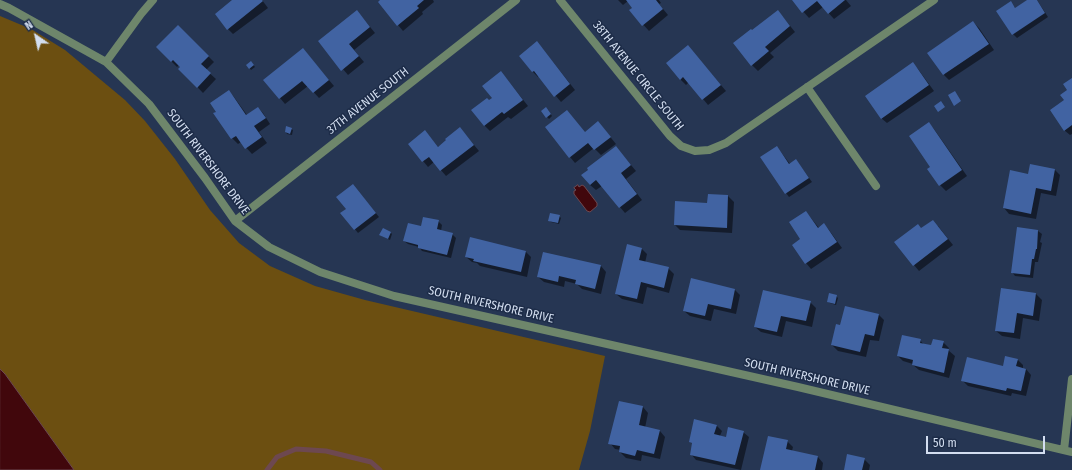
<!DOCTYPE html>
<style>
body{margin:0}
#map{position:relative;width:1072px;height:470px;overflow:hidden;background:#263653;font-family:"Fira Sans Condensed",sans-serif}
canvas{display:block}
.north{position:absolute;left:16px;top:16px;width:40px;height:40px;-webkit-text-stroke:3px #1d2c48;paint-order:stroke;rotate:326deg;font-size:11px;font-weight:700;line-height:16px;text-align:center;color:#d3def0}
.north::after{content:'';display:block;margin:auto;width:14px;height:18px;background:#d3def0;clip-path:polygon(50% 0,100% 100%,50% 72%,0 100%)}
.scale{position:absolute;left:926px;top:436px;width:119px;height:18px;box-sizing:border-box;border:2px solid #d3def0;border-top:0;padding-left:5px;font-size:12px;line-height:14px;white-space:nowrap;color:#d3def0;-webkit-text-stroke:3px #1d2c48;paint-order:stroke}
</style>
<div id="map">
<canvas width="1072" height="470"></canvas>
<div class="north">N</div>
<div class="scale">50 m</div>
</div>
<script>
const context = document.querySelector('canvas').getContext('2d');
context.lineJoin = 'round';
function fill(path, color) {
  context.fillStyle = color;
  context.fill(path, 'evenodd');
}
function trace(path, color, width, dash) {
  context.strokeStyle = color;
  context.lineWidth = width;
  context.lineCap = dash ? 'butt' : 'round';
  context.setLineDash(dash || []);
  context.stroke(path);
}
function write(font, color, halo, rows, align = 'center') {
  context.font = font + ' "Fira Sans Condensed",sans-serif';
  context.lineWidth = 3;
  context.setLineDash([]);
  context.textBaseline = 'middle';
  context.strokeStyle = halo;
  context.fillStyle = color;
  for (const [text, x, y, turn = 0] of rows) {
    context.save();
    context.translate(x, y);
    context.rotate((+turn || 0) * Math.PI / 180);
    context.textAlign = isNaN(turn) ? turn : align;
    if (halo) context.strokeText(text, 0, 0);
    context.fillText(text, 0, 0);
    context.restore();
  }
}
const green = new Path2D(`
 M0,16L31,29L65,50L125,100L145,121L175,159L210,210L239,243L270,266L315,286L365,300L605,356L590,431L579,470H74L5,374L0,369Z`);
const water = new Path2D(`
 M578,185L579,187L582,185L584,186L597,203V206L590,212L587,211L574,194V191L576,190L574,188Z
 M0,369L5,374L74,470H0Z`);
const shadow = new Path2D(`
 M234,0H262L268,8L233,34L228,29Z
 M382,0H433L434,2L422,12L423,14L403,31L398,25Z
 M618,0H659L661,3L659,4L668,15L649,31L630,10L633,8L628,1L623,5Z
 M793,0H846L851,6L834,19L823,7L809,18Z
 M1029,0H1037L1048,17L1017,38L1013,34L998,12L1011,3L1016,9Z
 M362,17L375,33L354,50L364,62L348,75L319,41Z
 M783,17L795,32L770,53L774,57L758,71L752,65V31Z
 M973,22L979,28L994,50L949,80L944,75Z
 M178,26L214,62L206,70L216,79L203,93L180,69L182,67L179,65L177,67L157,47Z
 M688,46L726,91L708,105L689,82L686,85L680,79Z
 M542,48L575,90L561,102L539,76L538,77L533,72Z
 M303,49L334,86L319,98L308,86L285,104L265,80Z
 M251,62L255,67L251,70L247,65Z
 M913,64L918,69L934,91L887,123L881,118Z
 M506,78L528,106L511,119L508,117L490,131L484,125L490,101L493,98Z
 M1072,79V134L1070,135L1064,130L1066,100Z
 M229,91L234,97L247,115L258,108L263,113L270,124L259,132L267,143L252,154L241,142L238,144L232,138L215,114L217,112Z
 M548,110L552,116L549,119L542,111Z
 M567,111L585,133L603,128L616,144L601,155L594,148L575,163L570,157Z
 M929,123L934,129L967,176L946,191L940,185L929,169L932,167Z
 M291,129L293,130L292,135L287,134L286,132Z
 M425,131L438,147L465,134L479,151L446,176L434,162L428,167L409,144Z
 M616,147L636,171L626,179L642,200L625,213L602,186L596,190L590,185Z
 M777,147L790,164L796,160L799,164L812,182L789,197L786,193Z
 M1055,170L1060,175L1056,196L1041,193L1036,219L1009,214L1004,208L1029,175Z
 M356,189L379,217L358,233L342,213L347,209Z
 M709,195L728,196L734,202L732,233L680,230L675,225L708,204Z
 M806,212L811,218L819,228L824,224L829,230L842,248L811,269L806,263L802,240Z
 M559,216L561,218L559,224L551,222L549,220Z
 M438,221L442,225L441,231L452,234L456,238L451,258L422,251L419,247L408,244L404,241L422,227Z
 M938,226L953,245L919,271L914,265L922,229Z
 M1038,231L1042,234L1040,242L1042,243L1038,262H1035L1033,278L1015,276L1012,272Z
 M391,233L392,234L390,240L382,236Z
 M641,248L647,254L645,263L668,268L674,274L669,293L647,287L643,304L622,299L616,294Z
 M526,252L531,257L527,277L480,266L477,263L472,262L466,257Z
 M601,266L606,272L601,294L582,289L577,284L565,281L564,287L544,282L538,277Z
 M1002,289L1036,294L1042,300L1039,321L1023,318L1020,339L1002,336L996,331Z
 M735,290L740,295L736,314L714,309L711,321L690,316L684,311Z
 M836,296L838,298L836,305L830,303L828,302Z
 M810,302L816,308L812,327L786,321L782,337L761,332L755,327Z
 M879,315L884,320L879,341L870,340L866,357L838,351L832,345L841,326Z
 M920,340L924,345L932,346L943,342L949,348L948,350L955,356L949,378L919,370L913,365V364L903,361L898,356Z
 M1018,360L1023,365V369H1026L1031,375L1026,396L1012,393L1011,396L968,386L962,380L1003,367Z
 M643,407L648,413L645,428L660,431L665,437L660,459L642,455L641,461L626,458L620,452L621,450L615,449L610,443Z
 M716,425L722,431L720,436L726,438L743,432L749,437L741,470L696,460L691,454L693,444L690,442Z
 M787,441L793,447L792,451L818,457L823,463L822,470H761Z
 M864,459L870,465L869,470H845Z`);
const stream = new Path2D(`
 M267,470L277,457L296,449L326,451L371,462L380,470`);
const building = new Path2D(`
 M232,0H262L263,1L227,30L215,14Z
 M380,0H424L417,6L419,8L397,26L378,2Z
 M626,0H656L663,9L642,26L629,10L632,8Z
 M792,0H845L828,14L817,1L802,13Z
 M1027,0H1037L1045,13L1012,35L996,11L1011,1L1015,8Z
 M357,10L370,27L349,44L359,56L341,71L318,41Z
 M778,10L790,26L765,47L769,51L751,66L733,43L751,29L752,30Z
 M973,21L989,44L943,75L927,53Z
 M178,25L209,56L201,64L211,73L197,88L178,69L180,67L173,60L171,62L156,47Z
 M537,41L570,84L554,97L534,71L532,72L519,56Z
 M688,45L721,85L702,100L683,77L680,80L666,63Z
 M303,48L329,80L313,93L302,81L279,99L263,80Z
 M251,61L254,65L249,69L246,65Z
 M913,62L929,85L881,119L865,96Z
 M501,71L523,100L504,114L502,112L484,126L471,110L487,98L489,100L492,98L482,86Z
 M1072,78V125L1064,131L1050,110L1064,100L1060,95L1067,90L1063,84Z
 M229,90L246,115L258,107L266,118L254,126L262,137L245,149L236,136L231,139L213,113L216,112L210,103Z
 M955,91L961,101L954,106L948,95Z
 M941,101L945,107L938,112L934,106Z
 M546,107L551,114L546,118L541,111Z
 M567,110L585,132L598,121L611,137L594,150L588,143L569,158L545,127Z
 M929,122L962,170L939,186L927,169L930,167L909,136Z
 M286,126L292,128L290,134L285,132Z
 M460,127L474,145L440,171L429,157L422,162L408,144L425,130L438,147L446,140L445,139Z
 M616,146L631,165L621,173L637,194L619,208L596,180L590,185L581,175L588,170L587,168Z
 M777,146L789,164L796,159L809,178L785,194L760,157Z
 M1030,164L1055,169L1051,191L1036,188L1031,214L1003,208L1010,170L1028,174Z
 M353,184L376,213L354,230L340,213L346,209L336,197Z
 M708,194L728,195L727,228L674,225L675,201L707,203Z
 M806,211L818,228L824,223L837,242L805,264L792,245L800,239L789,222Z
 M550,213L560,215L558,223L548,221Z
 M423,217L439,220L437,229L453,233L447,255L418,248V245L403,241L408,223L421,226Z
 M933,220L948,239L913,266L894,242L918,224L921,228Z
 M1017,227L1038,230L1037,249H1036L1034,259H1032L1030,275L1011,273Z
 M383,228L391,232L388,239L379,235Z
 M470,237L526,251L521,272L473,261L474,259L465,257Z
 M627,244L642,248L639,260L669,267L664,288L641,282L637,299L615,294Z
 M543,252L601,265L595,289L575,284L576,280L559,276L558,282L537,277Z
 M691,278L735,289L731,309L708,304L705,316L683,311Z
 M1001,288L1036,293L1033,316L1017,313L1014,333L995,331Z
 M763,290L811,301L806,321L781,316L777,332L754,327Z
 M829,293L837,295L835,304L827,302Z
 M845,306L879,314L874,336L865,334L860,352L831,345L836,324L840,325Z
 M902,335L921,339L920,343L931,345L933,339L944,341L942,348L949,349L944,373L912,365L913,360L897,356Z
 M1005,356L1018,359L1016,366L1026,369L1021,391L1007,388L1006,391L961,381L967,357L1003,366Z
 M619,401L643,406L639,425L660,430L654,454L637,450L635,456L619,452L620,446L608,444Z
 M694,419L717,425L714,434L726,437L728,427L744,431L735,465L690,455L692,443L689,442Z
 M768,436L788,440L786,449L818,456L815,470H760Z
 M847,454L865,458L862,470H844Z`);
const street = new Path2D(`
 M560,0L670,136L681,146L695,151L709,150L726,143L934,0
 M0,4L9,8L106,62L149,104L205,178L235,221L269,247L320,272L394,296L798,387L1072,452
 M106,62L141,14L153,0
 M807,87L876,186
 M235,221L516,0
 M1064,450L1072,379`);
const streetNames = [
 ["38TH AVENUE CIRCLE SOUTH",638,76,51],
 ["37TH AVENUE SOUTH",368,101,-38],
 ["SOUTH RIVERSHORE DRIVE",208,162,53],
 ["SOUTH RIVERSHORE DRIVE",491,305,13],
 ["SOUTH RIVERSHORE DRIVE",807,377,13]
];
fill(green, '#6c4f11');
fill(water, '#41070c');
trace(water, '#6d4850', 1);
fill(shadow, '#0007');
trace(stream, '#6d4850', 5);
fill(building, '#4163a2');
trace(street, '#6e866b', 8);
write('12px', '#d3def0', '#1d2c48', streetNames);
</script>
